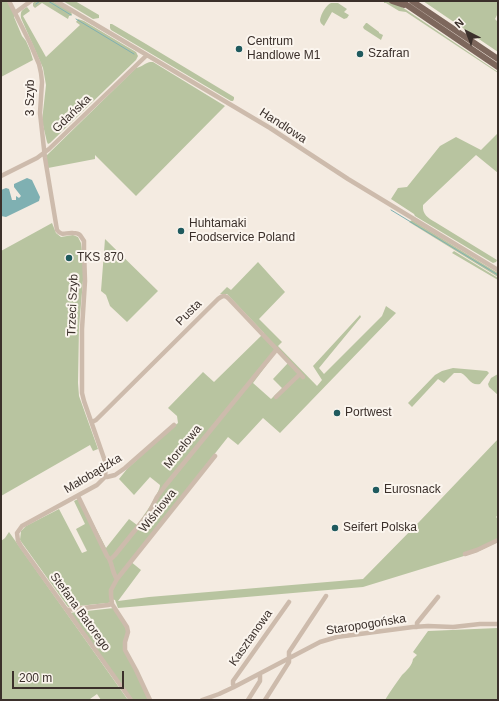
<!DOCTYPE html>
<meta charset="utf-8">
<style>
body{margin:0}
#map{position:relative;width:499px;height:701px;overflow:hidden;background:#f4ebe1;font-family:Arial,sans-serif}
canvas{display:block}
.frame{position:absolute;inset:0;border:2px solid #3b302b;pointer-events:none}
.north{position:absolute;left:447px;top:12px;width:40px;height:40px;-webkit-text-stroke:3px #fbf5ee;paint-order:stroke;rotate:318deg;font-size:11px;font-weight:700;line-height:16px;text-align:center;color:#3b302b}
.north::after{content:'';display:block;margin:auto;width:14px;height:18px;background:#3b302b;clip-path:polygon(50% 0,100% 100%,50% 72%,0 100%)}
.scale{position:absolute;left:12px;top:671px;width:112px;height:18px;box-sizing:border-box;border:2px solid #3b302b;border-top:0;padding-left:5px;font-size:12px;line-height:14px;white-space:nowrap;color:#3b302b;-webkit-text-stroke:3px #fbf5ee;paint-order:stroke}
</style>
<div id="map">
<canvas width="499" height="701"></canvas>
<div class="frame"></div>
<div class="north">N</div>
<div class="scale">200 m</div>
</div>
<script>
const context = document.querySelector('canvas').getContext('2d');
context.lineJoin = 'round';
function fill(path, color) {
  context.fillStyle = color;
  context.fill(path, 'evenodd');
}
function trace(path, color, width, dash) {
  context.strokeStyle = color;
  context.lineWidth = width;
  context.lineCap = dash ? 'butt' : 'round';
  context.setLineDash(dash || []);
  context.stroke(path);
}
function write(font, color, halo, rows, align = 'center') {
  context.font = font + ' Arial,sans-serif';
  context.lineWidth = 4;
  context.setLineDash([]);
  context.textBaseline = 'middle';
  context.strokeStyle = halo;
  context.fillStyle = color;
  for (const [text, x, y, turn = 0] of rows) {
    context.save();
    context.translate(x, y);
    context.rotate((+turn || 0) * Math.PI / 180);
    context.textAlign = isNaN(turn) ? turn : align;
    if (halo) context.strokeText(text, 0, 0);
    context.fillText(text, 0, 0);
    context.restore();
  }
}
const green = new Path2D(`
 M1,1H7L15,15L14,17L22,36L26,41L30,50L33,60L1,77Z
 M35,1H52L71,11L72,15L69,16L68,19L42,3L35,8L33,6V3Z
 M63,1H75L99,15V18L93,19Z
 M384,1L398,4L402,7L498,72V73L406,12L399,11L386,3H384Z
 M423,1H498V13L495,19L498,22V52Z
 M331,3H338L347,9L344,12L349,15L347,18L344,19L332,12L324,26C322,24 320,23 320,20C321,14 326,5 331,3Z
 M27,7L30,11L23,16L46,57L80,25L76,22L78,19L84,21L136,52L138,56L136,60L50,143L48,144L47,142L42,121L46,85L43,68L21,18C20,11 22,10 27,7Z
 M367,23L379,32V33L383,35L381,40L364,29L363,27L366,23Z
 M110,24H112L146,44L234,97V99L233,101H231L111,30L110,28Z
 M150,62H153L225,106L136,196L95,155V159L48,168L46,156L136,68C142,67 145,63 150,62Z
 M498,133V173L476,155L423,205C422,214 428,218 435,222L497,260L496,262L493,263L415,216L414,214L391,199L398,188L407,187L440,146L456,137L481,150Z
 M412,220L498,273V277L409,222Z
 M52,223L56,233L61,237L73,235L78,237L81,243L84,269L79,327L78,383L79,396L98,449L93,451L90,445L1,496V251Z
 M105,239L158,291L127,322L110,306L106,295L101,291Z
 M454,251L498,278V280L452,253Z
 M258,262L285,292L259,319L282,342L278,346L317,386L322,380L313,366L360,315L361,317L319,368L324,374L382,316L386,306L396,313L280,433L263,418L238,445L228,437L130,561L141,570L118,601L149,597L363,579L419,522L498,439V515L496,517L498,519V542L477,552L363,587L118,608L115,600L111,599V602L108,603L68,607L20,540L21,531L26,526L59,509L82,553L87,551L76,529L85,524L74,501L80,498L106,548L129,519L137,525C142,518 160,493 160,485L150,477L134,495L119,479L127,469L170,429L178,423L177,416L168,408L203,372L214,382L264,333L227,294H220L227,287L231,290ZM277,351L288,363L273,379L282,388L271,399L253,383Z
 M453,368L487,371L489,373L480,384C470,386 468,376 461,373C459,373 456,373 454,373L444,383L438,379L412,407L408,403L435,375L442,371Z
 M498,374V395L489,387L488,384L491,378Z
 M9,532L128,700H101L97,694L90,699V700H1V541L5,538Z
 M114,608L129,630L125,650L149,698L146,700H133L69,613Z
 M498,628V700H385C390,692 396,683 402,675C407,670 412,666 413,659L417,655L413,652L428,631Z`);
const water = new Path2D(`
 M27,178L32,180L40,197L39,201L6,217L1,216V190L6,188L9,189L12,200H16V196L19,198L21,196L14,187V184Z`);
const stream = new Path2D(`
 M48,1L71,15
 M36,4L40,1
 M76,19L134,54
 M391,210L498,275`);
const minor = new Path2D(`
 M9,1L30,43L39,64L41,73L42,82L40,113L45,158L57,230C62,237 66,232 73,233C75,233 79,234 80,235L84,241V251L85,281L82,329V393L84,401L106,464L105,477
 M56,1L270,128L348,179L498,270
 M16,12L31,1
 M1,176L37,158L49,149L147,55
 M276,397L300,374
 M92,422L96,420L218,299C223,295 225,295 229,299L303,377
 M78,496L107,556C113,562 111,571 117,579
 M465,554L477,550L498,540
 M110,560L115,555L149,513L157,497L165,486L277,349
 M67,610L108,605L112,604
 M417,627V623L438,597
 M234,687L233,684V681L289,602
 M131,700L21,546L18,541L17,533L22,526L97,485L105,477H107L115,475L125,468L174,425
 M150,700L136,670L125,650V642L128,632L127,627L112,604L111,595V590L117,579L215,456
 M202,700L219,694L234,687L320,642L337,637L413,627L428,626L453,627L480,624H498
 M248,700L260,681V674
 M265,700L289,662V652L326,596`);
const major = new Path2D(`
 M392,1L404,5
 M401,1L498,67
 M412,1L498,59`);
const markers = [
 [239,49,4,"#1f5a5e"],
 [360,54,4,"#1f5a5e"],
 [181,231,4,"#1f5a5e"],
 [69,258,4,"#1f5a5e"],
 [337,413,4,"#1f5a5e"],
 [376,490,4,"#1f5a5e"],
 [335,528,4,"#1f5a5e"]
];
const poiNames = [
 ["Centrum",247,42],
 ["Handlowe M1",247,56],
 ["Szafran",368,54],
 ["Huhtamaki",189,224],
 ["Foodservice Poland",189,238],
 ["TKS 870",77,258],
 ["Portwest",345,413],
 ["Eurosnack",384,490],
 ["Seifert Polska",343,528]
];
const streetNames = [
 ["3 Szyb",31,98,-90],
 ["Gdańska",72,114,-44],
 ["Handlowa",283,126,33],
 ["Trzeci Szyb",73,305,-88],
 ["Pusta",189,313,-45],
 ["Morelowa",183,447,-51],
 ["Małobądzka",93,474,-31],
 ["Wiśniowa",158,511,-51],
 ["Stefana Batorego",80,612,54],
 ["Staropogońska",366,625,-9],
 ["Kasztanowa",251,638,-55]
];
fill(green, '#b8c4a0');
fill(water, '#7fb0b2');
trace(stream, '#7fb0b2', 1);
trace(minor, '#cdbbac', 4.5);
trace(major, '#7d675c', 6);
for (const [x, y, r, color] of markers) {
  const dot = new Path2D();
  dot.arc(x, y, r, 0, 2 * Math.PI);
  context.fillStyle = color;
  context.fill(dot);
  trace(dot, '#fbf5ee', 1.5);
}
write('12px', '#3b302b', '#fbf5ee', poiNames, 'left');
write('12px', '#3b302b', '#fbf5ee', streetNames);
</script>
